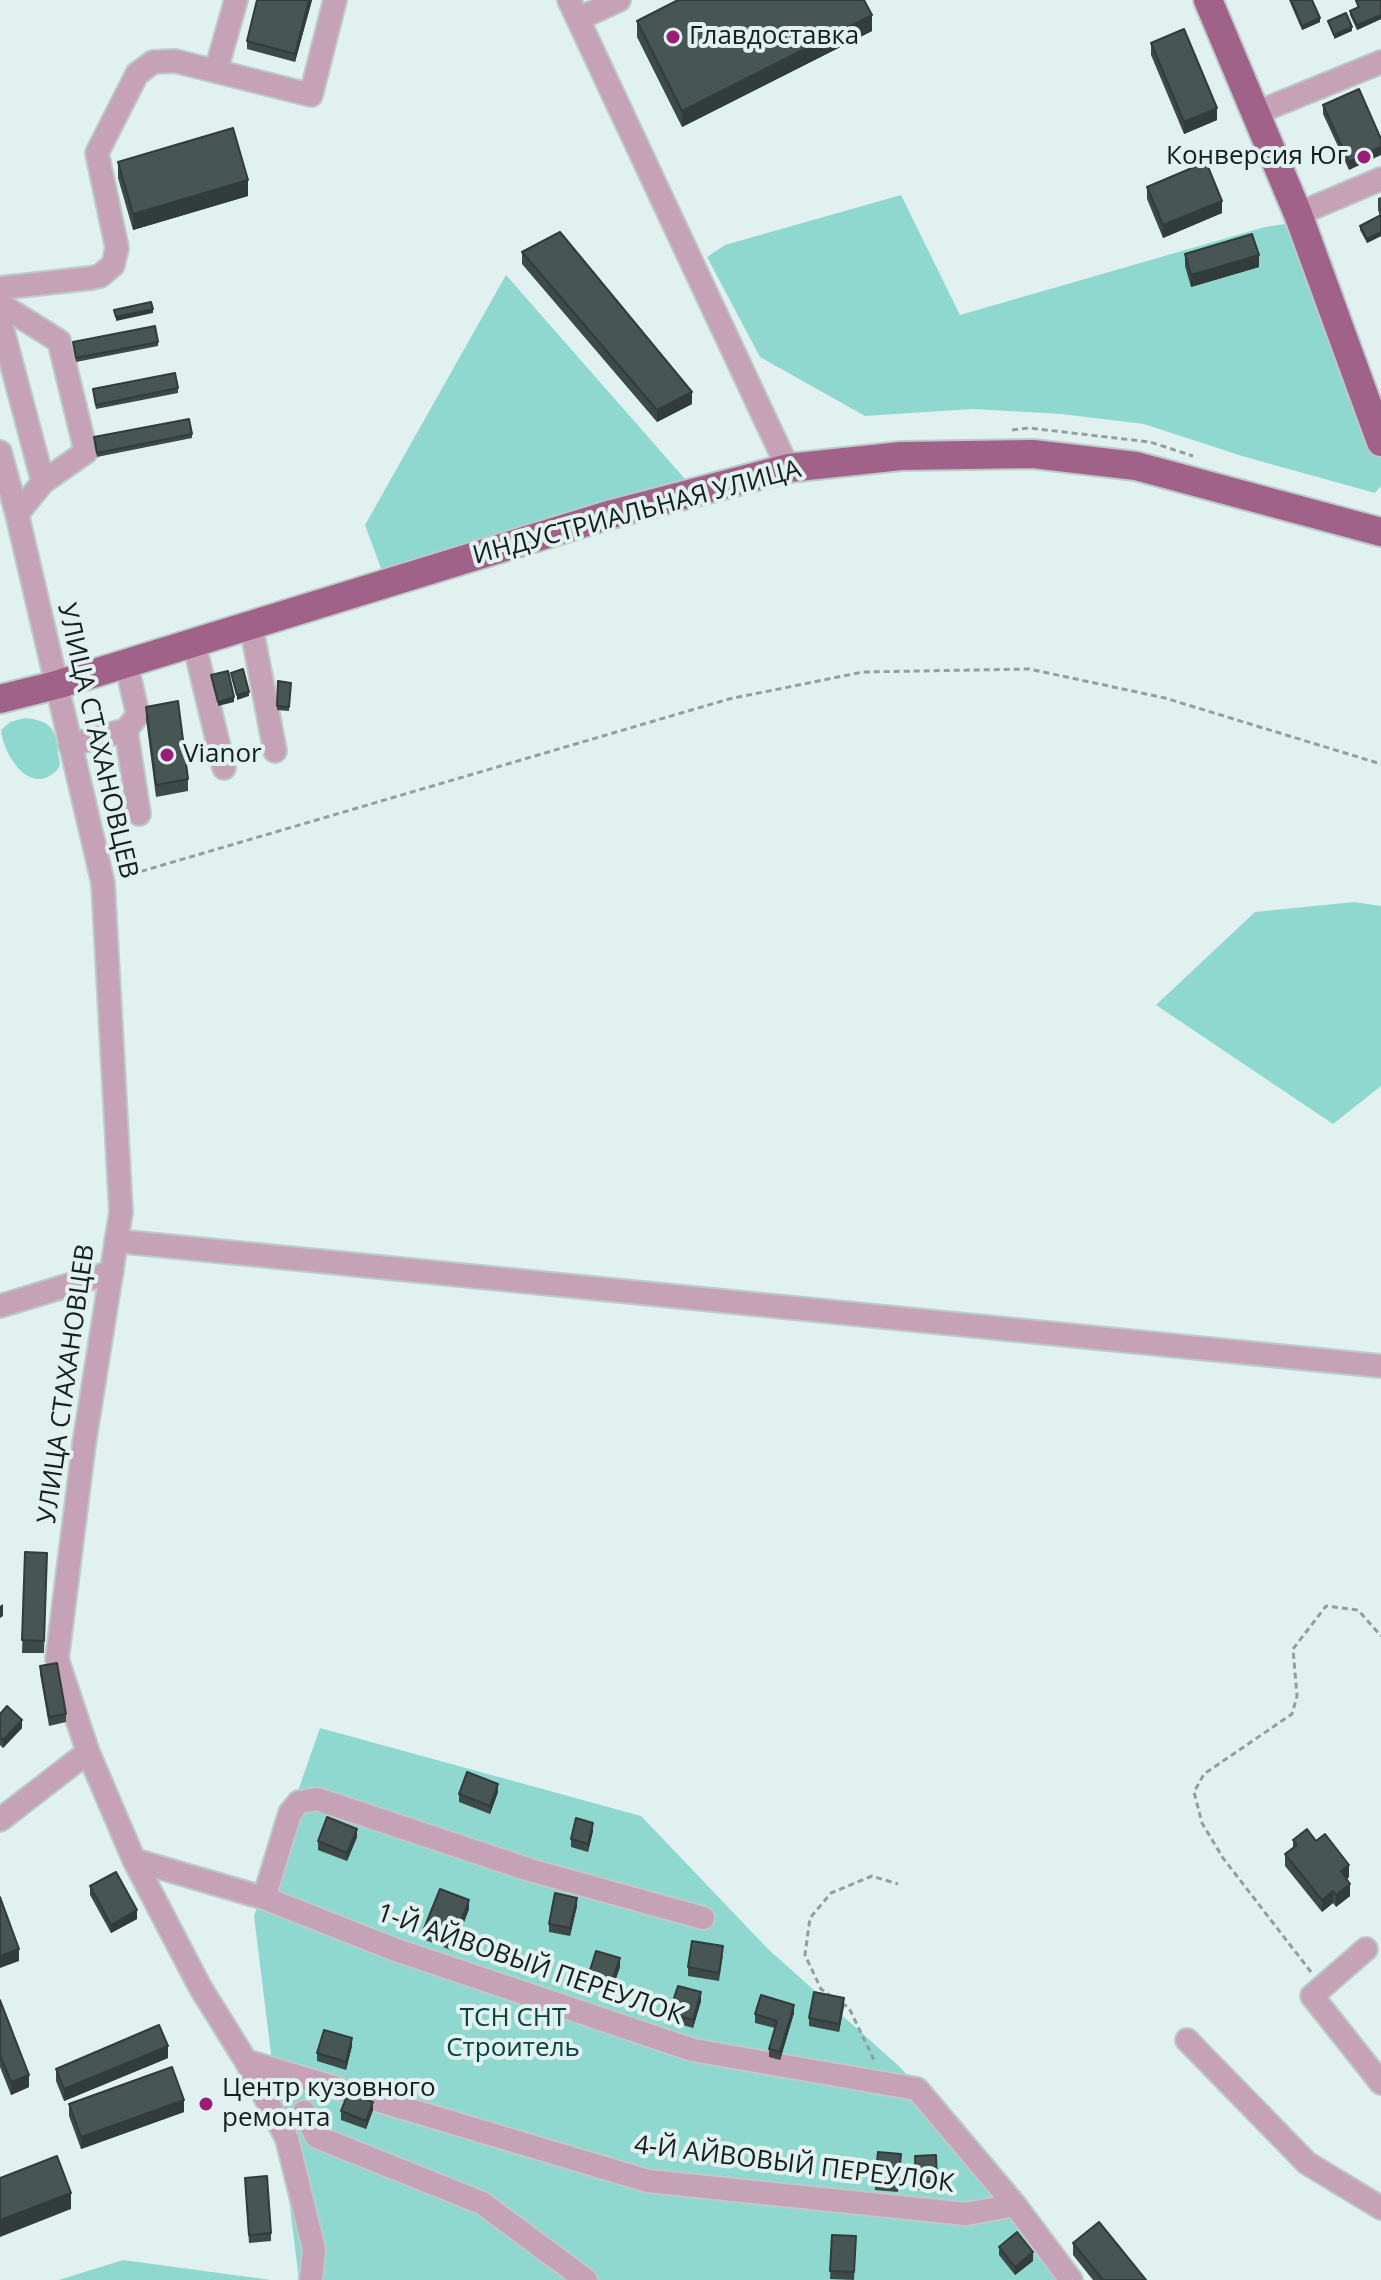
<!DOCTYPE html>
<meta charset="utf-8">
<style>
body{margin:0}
canvas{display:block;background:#e0f1ef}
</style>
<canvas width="1381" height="2280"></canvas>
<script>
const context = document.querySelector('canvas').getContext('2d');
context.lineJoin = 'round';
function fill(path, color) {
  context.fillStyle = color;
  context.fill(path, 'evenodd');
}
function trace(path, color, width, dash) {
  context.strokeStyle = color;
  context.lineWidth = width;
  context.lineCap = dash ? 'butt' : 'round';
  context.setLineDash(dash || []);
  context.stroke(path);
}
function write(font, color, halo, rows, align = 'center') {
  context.font = font + ' "Open Sans",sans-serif';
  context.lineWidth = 8;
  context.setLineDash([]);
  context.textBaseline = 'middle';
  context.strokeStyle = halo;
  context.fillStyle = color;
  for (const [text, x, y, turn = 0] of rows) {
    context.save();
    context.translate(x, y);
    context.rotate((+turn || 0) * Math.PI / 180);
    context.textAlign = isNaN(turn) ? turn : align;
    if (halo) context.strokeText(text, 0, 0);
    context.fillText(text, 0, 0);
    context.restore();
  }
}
const green = new Path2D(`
 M901,195L960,315L1265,227L1292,223L1381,459V486L1375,493L1242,456L1144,424L1061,414L973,409L865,416L760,357L707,257L725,245Z
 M506,275L685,479L382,571L365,525Z
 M25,718C51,721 56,728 58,753C59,759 62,765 57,770C30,798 3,754 1,730L10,722Z
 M1354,902L1381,906V1086L1333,1124L1156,1005L1255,912Z
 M320,1728L641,1816L768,1949L901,2068L1079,2280H299L254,1916Z
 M123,2260L271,2280H59Z`);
const path = new Path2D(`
 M1012,430L1029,428L1150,442L1193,456
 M122,877L729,699L863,672L1029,669L1165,698L1381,764
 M1311,1972L1223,1858L1202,1823L1194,1792L1204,1774L1292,1714L1297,1696L1293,1649L1326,1606L1358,1610L1381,1636
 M832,1997L821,1989L805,1955L810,1918L831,1893L872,1876L898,1884
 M842,2003L849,2008L875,2062`);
const minor = new Path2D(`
 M569,0L788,468
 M578,19L619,0
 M216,71L236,0
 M1256,113L1381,62
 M1298,214L1381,179
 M0,288L91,278L100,276L113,265L117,248L97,153L137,74L153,62L175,61L311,95L335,0
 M0,304L59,341L86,452L43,482L17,514
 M0,320L43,482
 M0,452L17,514L103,883L121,1212L84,1444L57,1659L88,1752L134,1860L200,1987L246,2061L287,2139L314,2249L311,2280
 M251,625L275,751
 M194,643L224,768
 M126,730L139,814
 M70,745L126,730L138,715L126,663
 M116,1241L1381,1366
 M0,1306L112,1272
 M0,1820L88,1752
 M134,1860L264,1898L396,1950L693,2050L917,2089L1015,2205L1071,2280
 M264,1898L290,1813L299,1802L317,1799L530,1870L703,1918
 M1366,1949L1312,1996L1381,2083
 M1187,2040L1307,2163L1381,2208
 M246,2061L648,2181L966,2214L1015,2205
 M304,2112L317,2137L482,2203L586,2280`);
const major = new Path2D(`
 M1208,0L1298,214L1381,442
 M0,699L56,685L612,514L788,468L901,456L1033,454L1136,466L1381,532`);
const wall = new Path2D(`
 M257,0H312L295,62L247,49V41Z
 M1289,0H1312L1320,22L1302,30Z
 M1355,0H1381V19L1357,30L1350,15V11L1358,8Z
 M637,21L872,31L682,127L637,37Z
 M1151,43L1217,120L1184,134L1151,55Z
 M1359,89L1349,170L1323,114V105Z
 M118,162L248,196L133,230L118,178Z
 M1147,187L1222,213L1163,238L1147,199Z
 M1381,197V236L1367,243L1360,230V226L1380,216L1378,210V198Z
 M522,252L692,404L657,422L522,264Z
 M1185,254L1259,267L1191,287L1185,266Z
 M73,342H158V346L76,362Z
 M178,388V393L96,409L93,393V389Z
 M192,434V438L97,457L94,442V437Z
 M278,681L291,683L289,711L277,710Z
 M146,707L188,779V791L156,797L146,719Z
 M25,1552L47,1553L44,1653H22Z
 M40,1666L66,1714V1722L49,1726L40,1674Z
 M0,1714L22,1728L3,1748L0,1745Z
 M498,1792L490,1814L459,1802V1794Z
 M593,1831L588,1852L571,1847V1839Z
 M357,1837L347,1861L318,1850V1841Z
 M1293,1840L1316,1841L1349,1877L1347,1879L1350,1896L1336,1907L1333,1903L1322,1912L1285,1866V1854L1293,1848Z
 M90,1886L137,1919L111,1933L90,1895Z
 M577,1906L570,1936L549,1932V1924Z
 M469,1909L453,1951L423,1939V1931Z
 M723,1955L719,1981L688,1976V1967Z
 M620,1967L610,1995L587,1988V1980Z
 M0,2000L29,2087L11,2095L0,2067Z
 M701,2001L693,2028L669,2021V2013Z
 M844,2006L839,2032L809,2026V2018Z
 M794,2013L780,2060L769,2057V2049L775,2028L755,2023V2014Z
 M352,2046L346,2070L317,2061V2053Z
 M168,2058L64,2101L56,2081V2069Z
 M69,2104L184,2112L81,2149L69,2116Z
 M373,2110L366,2129L341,2120V2111Z
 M936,2155L937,2190H916L915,2156Z
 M901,2162L898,2192L875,2190V2182Z
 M245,2186L271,2233V2241L249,2243Z
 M832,2235L856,2236L854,2280L830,2279Z
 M1073,2243L1146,2280H1093L1073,2255Z
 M999,2247L1033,2261L1015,2275L999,2255Z`);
const shadedWall = new Path2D(`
 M309,0H312L295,62V54Z
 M872,15V31L682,127V111Z
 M1381,15V19L1357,30V25Z
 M1320,18V22L1302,30V26Z
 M1352,27V31L1334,39V35Z
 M1217,108V120L1184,134V122Z
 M1381,147V155L1349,170V162Z
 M248,180V196L133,230V214Z
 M1222,201V213L1163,238V225Z
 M1381,232V236L1367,243V239Z
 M1259,255V267L1191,287V275Z
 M153,309V313L116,321V317Z
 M692,392V404L657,422V410Z
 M249,692V696L237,700V695Z
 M234,697V702L218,706V702Z
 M3,1604V1616L0,1618V1606Z
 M22,1720V1728L3,1748V1740Z
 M498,1784V1792L490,1814V1806Z
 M593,1823V1831L588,1852V1844Z
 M357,1829V1837L347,1861V1853Z
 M1349,1865V1877L1341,1883V1871Z
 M1350,1884V1896L1336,1907V1895Z
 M1333,1891V1903L1322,1912V1900Z
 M577,1898V1906L570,1936V1928Z
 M469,1900V1909L453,1951V1942Z
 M137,1910V1919L111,1933V1925Z
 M19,1949V1961L0,1968V1956Z
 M620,1958V1967L610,1995V1987Z
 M701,1992V2001L693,2028V2020Z
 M844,1998V2006L839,2032V2024Z
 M794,2005V2013L780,2060V2052Z
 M352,2038V2046L346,2070V2062Z
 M168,2046V2058L64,2101V2089Z
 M29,2075V2087L11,2095V2082Z
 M184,2100V2112L81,2149V2137Z
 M373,2102V2110L366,2129V2121Z
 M71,2193V2209L0,2237V2220Z
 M1033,2252V2261L1015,2275V2267Z`);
const building = new Path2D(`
 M257,0H309L295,54L247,41Z
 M678,0H864L872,15L682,111L637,21Z
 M1291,0H1312L1320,18L1302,26Z
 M1356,0H1381V15L1357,25L1350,11L1359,7Z
 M1346,13L1352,27L1334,35L1328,21Z
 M1184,29L1217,108L1184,122L1151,43Z
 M1359,89L1381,139V147L1349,162L1323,105Z
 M233,128L248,180L133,214L118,162Z
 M1206,162L1222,201L1163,225L1147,187Z
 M1381,215V232L1367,239L1360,226Z
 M560,232L692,392L657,410L522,252Z
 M1252,234L1259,255L1191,275L1185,254Z
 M151,302L153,309L116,317L114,310Z
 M155,326L158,342L76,358L73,342Z
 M175,373L178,388L96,405L93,389Z
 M189,419L192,434L97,453L94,437Z
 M243,669L249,692L237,695L231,673Z
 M228,671L234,697L218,702L211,675Z
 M278,681L291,683L289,707L277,706Z
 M178,701L188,779L156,785L146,707Z
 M25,1552L47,1553L44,1641L22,1640Z
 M57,1663L66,1714L49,1717L40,1666Z
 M7,1706L22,1720L3,1740L0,1737V1714Z
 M467,1772L498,1784L490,1806L459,1794Z
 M327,1817L357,1829L347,1853L318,1841Z
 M576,1818L593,1823L588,1844L571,1839Z
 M1307,1829L1316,1841L1325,1834L1349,1865L1341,1871L1350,1884L1336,1895L1333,1891L1322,1900L1285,1854L1297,1845L1293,1840Z
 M116,1872L137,1910L111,1925L90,1886Z
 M440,1889L469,1900L453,1942L423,1931Z
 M555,1893L577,1898L570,1928L549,1924Z
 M0,1897L19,1949L0,1956Z
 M692,1941L723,1946L719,1973L688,1967Z
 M596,1951L620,1958L610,1987L587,1980Z
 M678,1986L701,1992L693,2020L669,2013Z
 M814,1992L844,1998L839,2024L809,2018Z
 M761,1995L794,2005L780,2052L769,2049L777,2021L755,2014Z
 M0,2000L29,2075L11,2082L0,2055Z
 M159,2025L168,2046L64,2089L56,2069Z
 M324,2030L352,2038L346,2062L317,2053Z
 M172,2067L184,2100L81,2137L69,2104Z
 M348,2093L373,2102L366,2121L341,2111Z
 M878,2152L901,2154L898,2184L875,2182Z
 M936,2155L937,2182H916L915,2156Z
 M57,2156L71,2193L0,2220V2178Z
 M267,2176L271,2233L249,2235L245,2178Z
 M1099,2222L1146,2280H1103L1073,2243Z
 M1017,2232L1033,2252L1015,2267L999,2247Z
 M832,2235L856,2236L854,2272L830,2271Z`);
const markers = [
 [673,37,8,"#991d76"],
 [1364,157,8,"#991d76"],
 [167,755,8,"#991d76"],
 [206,2104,8,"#991d76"]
];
const poiNames = [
 ["Главдоставка",689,37],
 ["Конверсия Юг",1348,157,"right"],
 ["Vianor",183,755],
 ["Центр кузовного",222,2089],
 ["ремонта",222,2119]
];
const streetNames = [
 ["ИНДУСТРИАЛЬНАЯ УЛИЦА",637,513,-15],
 ["УЛИЦА СТАХАНОВЦЕВ",97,741,77],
 ["УЛИЦА СТАХАНОВЦЕВ",67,1384,-82],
 ["1-Й АЙВОВЫЙ ПЕРЕУЛОК",530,1965,19],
 ["4-Й АЙВОВЫЙ ПЕРЕУЛОК",794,2165,7]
];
const parkNames = [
 ["ТСН СНТ",513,2019],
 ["Строитель",513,2049]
];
fill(green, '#8fd8cf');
trace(minor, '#bccbc9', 26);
trace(major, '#bccbc9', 32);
trace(path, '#939f9e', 3, [6, 4]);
trace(minor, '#c6a2b7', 22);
trace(major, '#a16289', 28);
fill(wall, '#3d4a48');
fill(shadedWall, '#323c3b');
fill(building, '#475654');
trace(building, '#323c3b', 2);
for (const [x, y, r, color] of markers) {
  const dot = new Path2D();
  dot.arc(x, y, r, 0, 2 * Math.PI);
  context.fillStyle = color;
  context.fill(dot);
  trace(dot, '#e0f1ef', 3);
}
write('26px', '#181e1d', '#e0f1ef', poiNames, 'left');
write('26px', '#181e1d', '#e0f1ef', streetNames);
write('26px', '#08433f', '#e0f1ef', parkNames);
</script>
